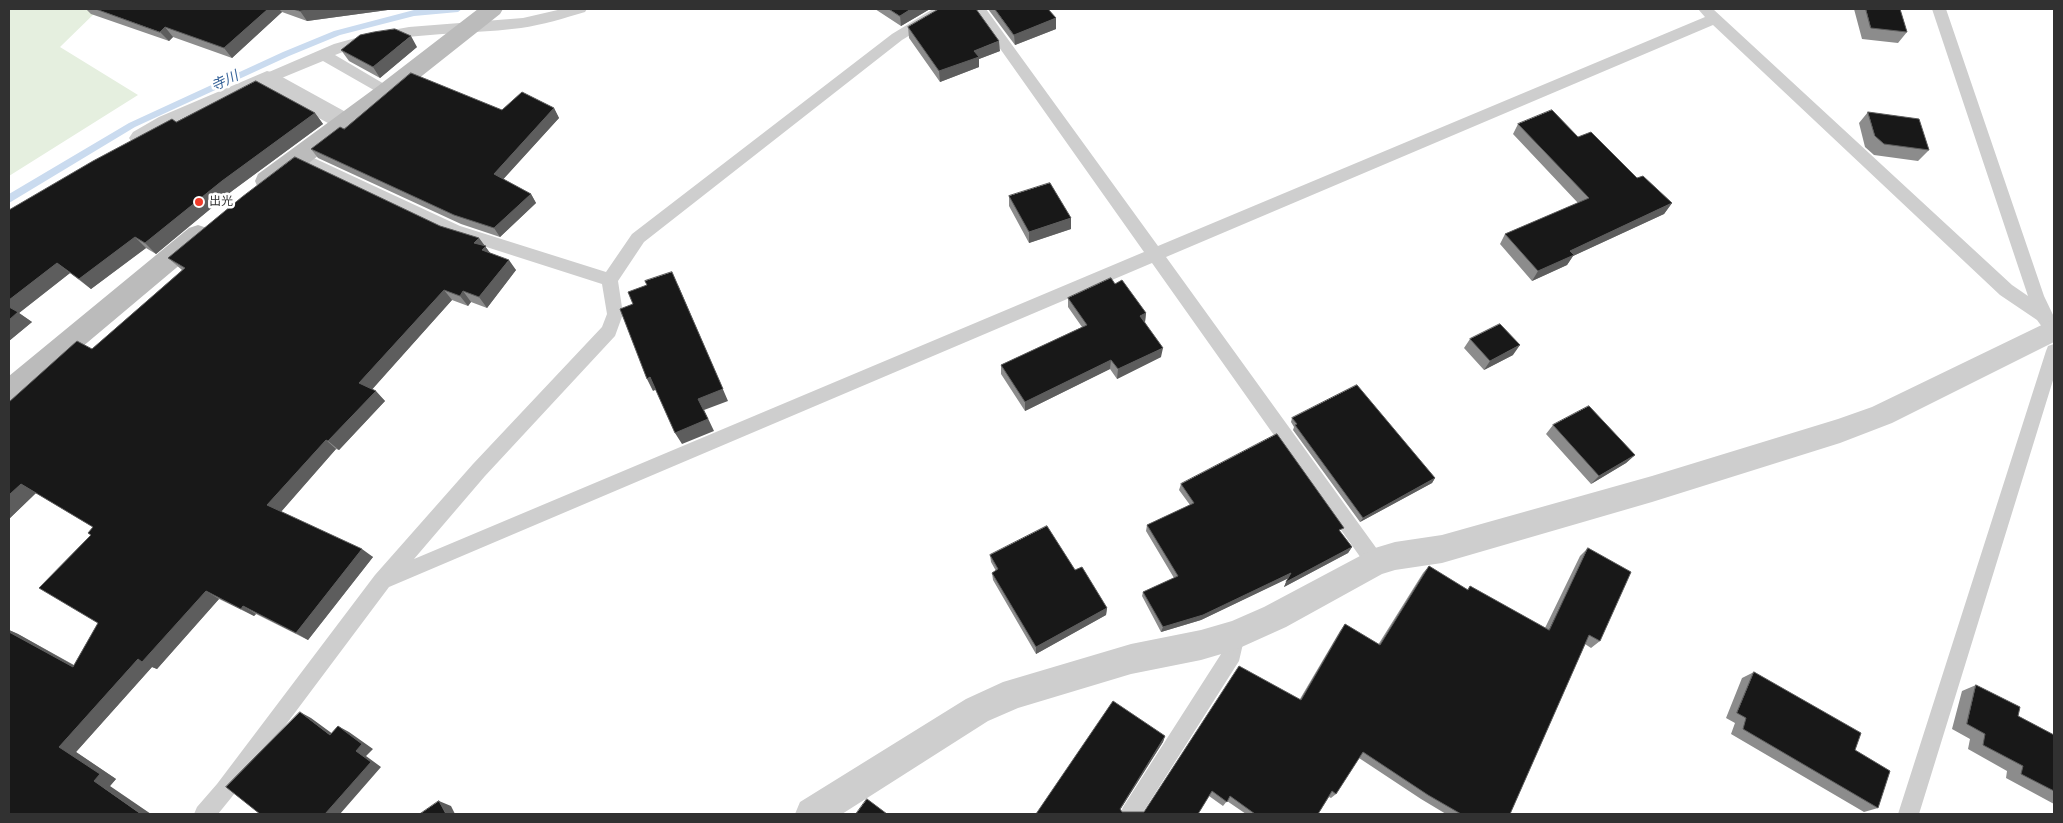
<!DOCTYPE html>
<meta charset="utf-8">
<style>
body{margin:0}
#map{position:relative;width:2063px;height:823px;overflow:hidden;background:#fff;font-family:"Nunito Sans",sans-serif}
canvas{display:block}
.frame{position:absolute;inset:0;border:10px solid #313131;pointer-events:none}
</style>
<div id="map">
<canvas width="2063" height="823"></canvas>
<div class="frame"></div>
</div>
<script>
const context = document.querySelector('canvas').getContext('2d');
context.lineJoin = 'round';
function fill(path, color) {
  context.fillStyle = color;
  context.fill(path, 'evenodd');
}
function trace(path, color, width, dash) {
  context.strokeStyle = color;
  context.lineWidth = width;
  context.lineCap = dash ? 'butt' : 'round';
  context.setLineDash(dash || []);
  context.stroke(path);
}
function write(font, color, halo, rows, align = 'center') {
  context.font = font + ' "Nunito Sans","Noto Sans JP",sans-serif';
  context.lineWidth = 5;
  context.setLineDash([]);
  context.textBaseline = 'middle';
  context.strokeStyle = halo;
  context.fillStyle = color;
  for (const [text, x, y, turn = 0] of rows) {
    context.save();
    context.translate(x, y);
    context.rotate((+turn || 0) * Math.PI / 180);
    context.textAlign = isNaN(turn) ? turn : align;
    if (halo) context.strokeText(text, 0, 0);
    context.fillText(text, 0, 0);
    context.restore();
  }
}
const green = new Path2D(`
 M9,9H99L60,47L138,95L9,176Z`);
const stream = new Path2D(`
 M427,9H462L458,12L414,16L340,35L289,56L135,127L9,203V194L129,123L283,52L334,31L414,10Z`);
const lane = new Path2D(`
 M562,9H587L585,12C565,18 542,25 521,28C460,36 394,30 335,55L391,88L393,92L391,96L386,97L323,61L267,84L262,83L260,79L262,75L334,44L370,34L409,27L523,18Z
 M933,9H950L948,12L902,40L644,242L618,281L623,314L615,336L485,476L414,559L1144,252L972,9H986L1158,246L1705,17L1698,9H1713L2012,285L2028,296L1932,9H1946L2044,296L2054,317V337L2048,335L2037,320L2000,295L1713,25L1166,257L1382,556L1384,562L1382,568L1375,571L1368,568L1152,263L389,587L231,798L218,814H194L197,807L217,784L375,575L473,464L602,327L607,314L602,284L449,235L293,161L290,157L293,153L298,151L303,153L460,226L606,272L632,234L892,34Z
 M2054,344V377L1919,814H1898L2046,351L2048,346Z
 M1235,626L1242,628L1245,635L1239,661L1142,814H1120L1123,807L1223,651L1228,628Z`);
const street = new Path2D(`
 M267,71L275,73L353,116L357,122L353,128L345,131L337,128L266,89L175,129L149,144L141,147L133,144L129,138L133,132L159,117Z
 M2054,319V342L1892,423L1840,443L1652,502L1442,563L1395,570L1382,574L1286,627L1235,650L1201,660L1131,674L1018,708L988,721L842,814H795L800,802L966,699L1003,682L1131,644L1201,630L1232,621L1264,607L1375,548L1395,542L1442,535L1652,476L1838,419L1872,407Z`);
const secondary = new Path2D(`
 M478,9H503L500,14L394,98L276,188L267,190L258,188L255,181L258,174L378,86Z
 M198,225L207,228L210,235L207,242L19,400L9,404V376L189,228Z`);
const wall = new Path2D(`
 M86,9H395L307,21L282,12L232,58L173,37L169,41L91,14Z
 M875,9H930L901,26Z
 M988,9H1048L1056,29L1015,45Z
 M1854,9H1900L1907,32L1898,43L1862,39Z
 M908,27L1000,51L979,59V67L940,82L909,38Z
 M417,47L380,78L349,61L341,50Z
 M554,108L559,118L503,179L531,194L536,203L500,237L461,224L318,158L311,149L344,129L502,110Z
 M1868,112L1929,150L1918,161L1874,155L1865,147L1859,123Z
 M315,113L323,124L232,191L156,254L146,248L91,289L70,273L19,313L32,322L9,341V210L176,122Z
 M1518,124L1578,137L1672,203L1664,214L1573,256L1567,265L1532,281L1500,244L1505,234L1578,203L1513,134Z
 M1009,196L1071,218V229L1029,243L1009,206Z
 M440,226L479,238L490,253L516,270L487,308L471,302L468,306L452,300L372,389L385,401L339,450L336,449L281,512L373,557L308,640L256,614L254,616L219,599L157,669L152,667L76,752L116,779L110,786L9,814V630L18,634L74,665L98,623L91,535L93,527L36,493L9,519V402L92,349L182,270L168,258Z
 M1115,284L1146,313L1145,322L1161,357L1117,379L1110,369L1025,411L1001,374V365L1082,327L1068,307V298Z
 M1470,339L1513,355L1484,370L1464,348Z
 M1292,418L1435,478L1432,483L1360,522L1293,430L1294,427L1291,422Z
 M1553,425L1635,455L1626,463L1591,484L1546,434Z
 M1181,484L1341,533L1352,547L1348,553L1284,587L1288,578L1201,620L1161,632L1142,596L1143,592L1174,578L1146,531L1147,525L1190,505L1179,490Z
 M1588,548L1600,641L1591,648L1585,644L1510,814H1446L1421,799L1359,758L1336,794L1331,798L1329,797L1318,814H1246L1227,801L1223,806L1209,796L1198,814H1036L1165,736L1163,742L1120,810L1122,812H1144L1300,699L1340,631L1345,624L1378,645L1423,573L1429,566L1467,590L1470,586L1545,628L1580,556Z
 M990,555L1075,570L1107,608L1106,615L1036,654L993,580L992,573L996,571L991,562Z
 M1754,672L1855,750L1878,808L1864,812L1731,734L1735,723L1726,718L1742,678Z
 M1976,685L2018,716L2054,735V804L2006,778L2007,771L1968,749L1970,739L1952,729L1962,691Z`);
const shadedWall = new Path2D(`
 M268,9H279L282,12L232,58L224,48Z
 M317,9H395L307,21L300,11Z
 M911,9H930L901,26L900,16Z
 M1056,18V29L1015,45L1014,35Z
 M165,27L173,37L169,41L160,32Z
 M411,36L417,47L380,78L373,67Z
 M999,41L1000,51L979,59V67L940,82L939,71L974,51Z
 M554,108L559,118L499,184L494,174Z
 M315,113L323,124L232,191L156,254L145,243L222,181Z
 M531,194L536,203L500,237L494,228Z
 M1672,203L1664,214L1573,256L1567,265L1532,281L1538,271L1570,251Z
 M1071,218V229L1029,243V232Z
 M135,237L146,248L91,289L79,279Z
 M479,238L493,257L489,261L474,243Z
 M509,260L516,270L487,308L479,297Z
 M57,263L70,273L19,313L32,322L9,341V300Z
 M678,285L728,401L704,410L714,431L682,444L675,433L698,399Z
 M444,290L452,300L369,393L359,383Z
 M463,291L471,302L468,306L460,296Z
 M1146,313L1145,322L1140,316Z
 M1520,345L1513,355L1484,370L1490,361Z
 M1163,348L1161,357L1117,379L1118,369Z
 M1111,360L1110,369L1025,411V402Z
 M650,377L657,389L653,391L647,379Z
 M376,391L385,401L339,450L328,441Z
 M326,440L336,449L279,514L267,505Z
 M1635,455L1626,463L1591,484L1599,476Z
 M1435,478L1432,483L1360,522L1363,518Z
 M21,484L36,493L9,519V495Z
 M1352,547L1348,553L1284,587L1286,582Z
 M362,549L373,557L308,640L296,633Z
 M1291,573L1289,578L1201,620L1161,632L1163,627Z
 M206,591L219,599L157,669L152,667L76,752L116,779L110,786L151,814H141L94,781L59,747L138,659Z
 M243,606L256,614L254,616L241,609Z
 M1107,608L1106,615L1036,654V647Z
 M9,630L18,634L89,674L73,667L9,632Z
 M300,712L311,718L341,740L330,735Z
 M338,726L349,732L373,749L366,756L381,767L340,814H325Z
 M1165,736L1163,742L1118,813L1120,809Z
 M439,801L451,806L455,814H446Z`);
const building = new Path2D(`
 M96,9H268L224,48L165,27L160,32Z
 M293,9H317L300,11Z
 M889,9H911L900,16Z
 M939,9H976L999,41L974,51L979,57L939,71L908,27Z
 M995,9H1048L1056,18L1014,35Z
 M1866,9H1900L1907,32L1871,28Z
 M395,29L411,36L373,67L341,50L360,35L374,32Z
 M411,73L502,110L522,92L554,108L494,174L531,194L494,228L454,215L311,149L340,127L344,129Z
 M256,81L315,113L222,181L145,243L135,237L79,279L57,263L9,300V210L93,161L172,119L176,122Z
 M1552,110L1578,137L1591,132L1637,178L1643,176L1672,203L1570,251L1574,255L1538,271L1505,234L1589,198L1518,124Z
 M1868,112L1919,119L1929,150L1884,144L1875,136Z
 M295,157L440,226L479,238L474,243L486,246L482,250L509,260L479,297L463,291L460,296L444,290L359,383L376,391L328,441L326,440L267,505L362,549L296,633L243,606L241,609L206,591L142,662L138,659L59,747L100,774L94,781L141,814H9V632L73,667L98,623L39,588L91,535L88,533L93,527L21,484L9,495V402L77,341L92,349L185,268L168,258L242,197Z
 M1050,183L1071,218L1029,232L1009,196Z
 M672,272L723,389L698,399L708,419L675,433L650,377L647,379L620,309L633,304L628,292L647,285L645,281Z
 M1111,278L1115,284L1122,280L1146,313L1140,316L1163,348L1118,369L1111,360L1025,402L1001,365L1087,325L1068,298Z
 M9,307L18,312L9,320Z
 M1500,324L1520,345L1490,361L1470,339Z
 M1357,385L1435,478L1363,518L1295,425L1297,424L1292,418Z
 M1589,406L1635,455L1599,476L1553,425Z
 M1277,434L1344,528L1339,530L1352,547L1286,582L1291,573L1203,615L1163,627L1143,592L1178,576L1147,525L1194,503L1181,484Z
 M1047,526L1075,570L1082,567L1107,608L1036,647L992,573L998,569L990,555Z
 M1588,548L1631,572L1600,641L1589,635L1510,814H1461L1428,795L1363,752L1336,794L1332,791L1318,814H1255L1230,796L1227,802L1212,791L1198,814H1036L1113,701L1165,736L1120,809L1122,812H1144L1239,666L1301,700L1345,624L1380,645L1429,566L1468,590L1470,586L1549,630Z
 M1754,672L1861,733L1855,750L1890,771L1878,808L1743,729L1746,718L1737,713Z
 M1976,685L2020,707L2018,716L2054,735V791L2021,774L2023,766L1983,745L1985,734L1967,724Z
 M300,712L330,735L338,726L362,744L356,751L371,762L325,814H260L226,787Z
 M867,799L887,814H856Z
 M439,801L446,814H420Z`);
const markers = [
 [199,202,5,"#f13b2a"]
];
const poiNames = [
 ["出光",209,202]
];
const waterNames = [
 ["寺川",225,82,-25]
];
fill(green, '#e5efdf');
fill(stream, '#cadbef');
fill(lane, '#cecece');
fill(street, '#cecece');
fill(secondary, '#bbb');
fill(wall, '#8c8c8c');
fill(shadedWall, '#5d5d5d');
fill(building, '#181818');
trace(building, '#5d5d5d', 1);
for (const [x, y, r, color] of markers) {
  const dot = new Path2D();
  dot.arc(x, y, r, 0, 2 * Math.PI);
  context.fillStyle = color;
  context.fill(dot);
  trace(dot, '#fff', 2);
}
write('12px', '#313131', '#fff', poiNames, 'left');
write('italic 14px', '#38649a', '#fff', waterNames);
</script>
